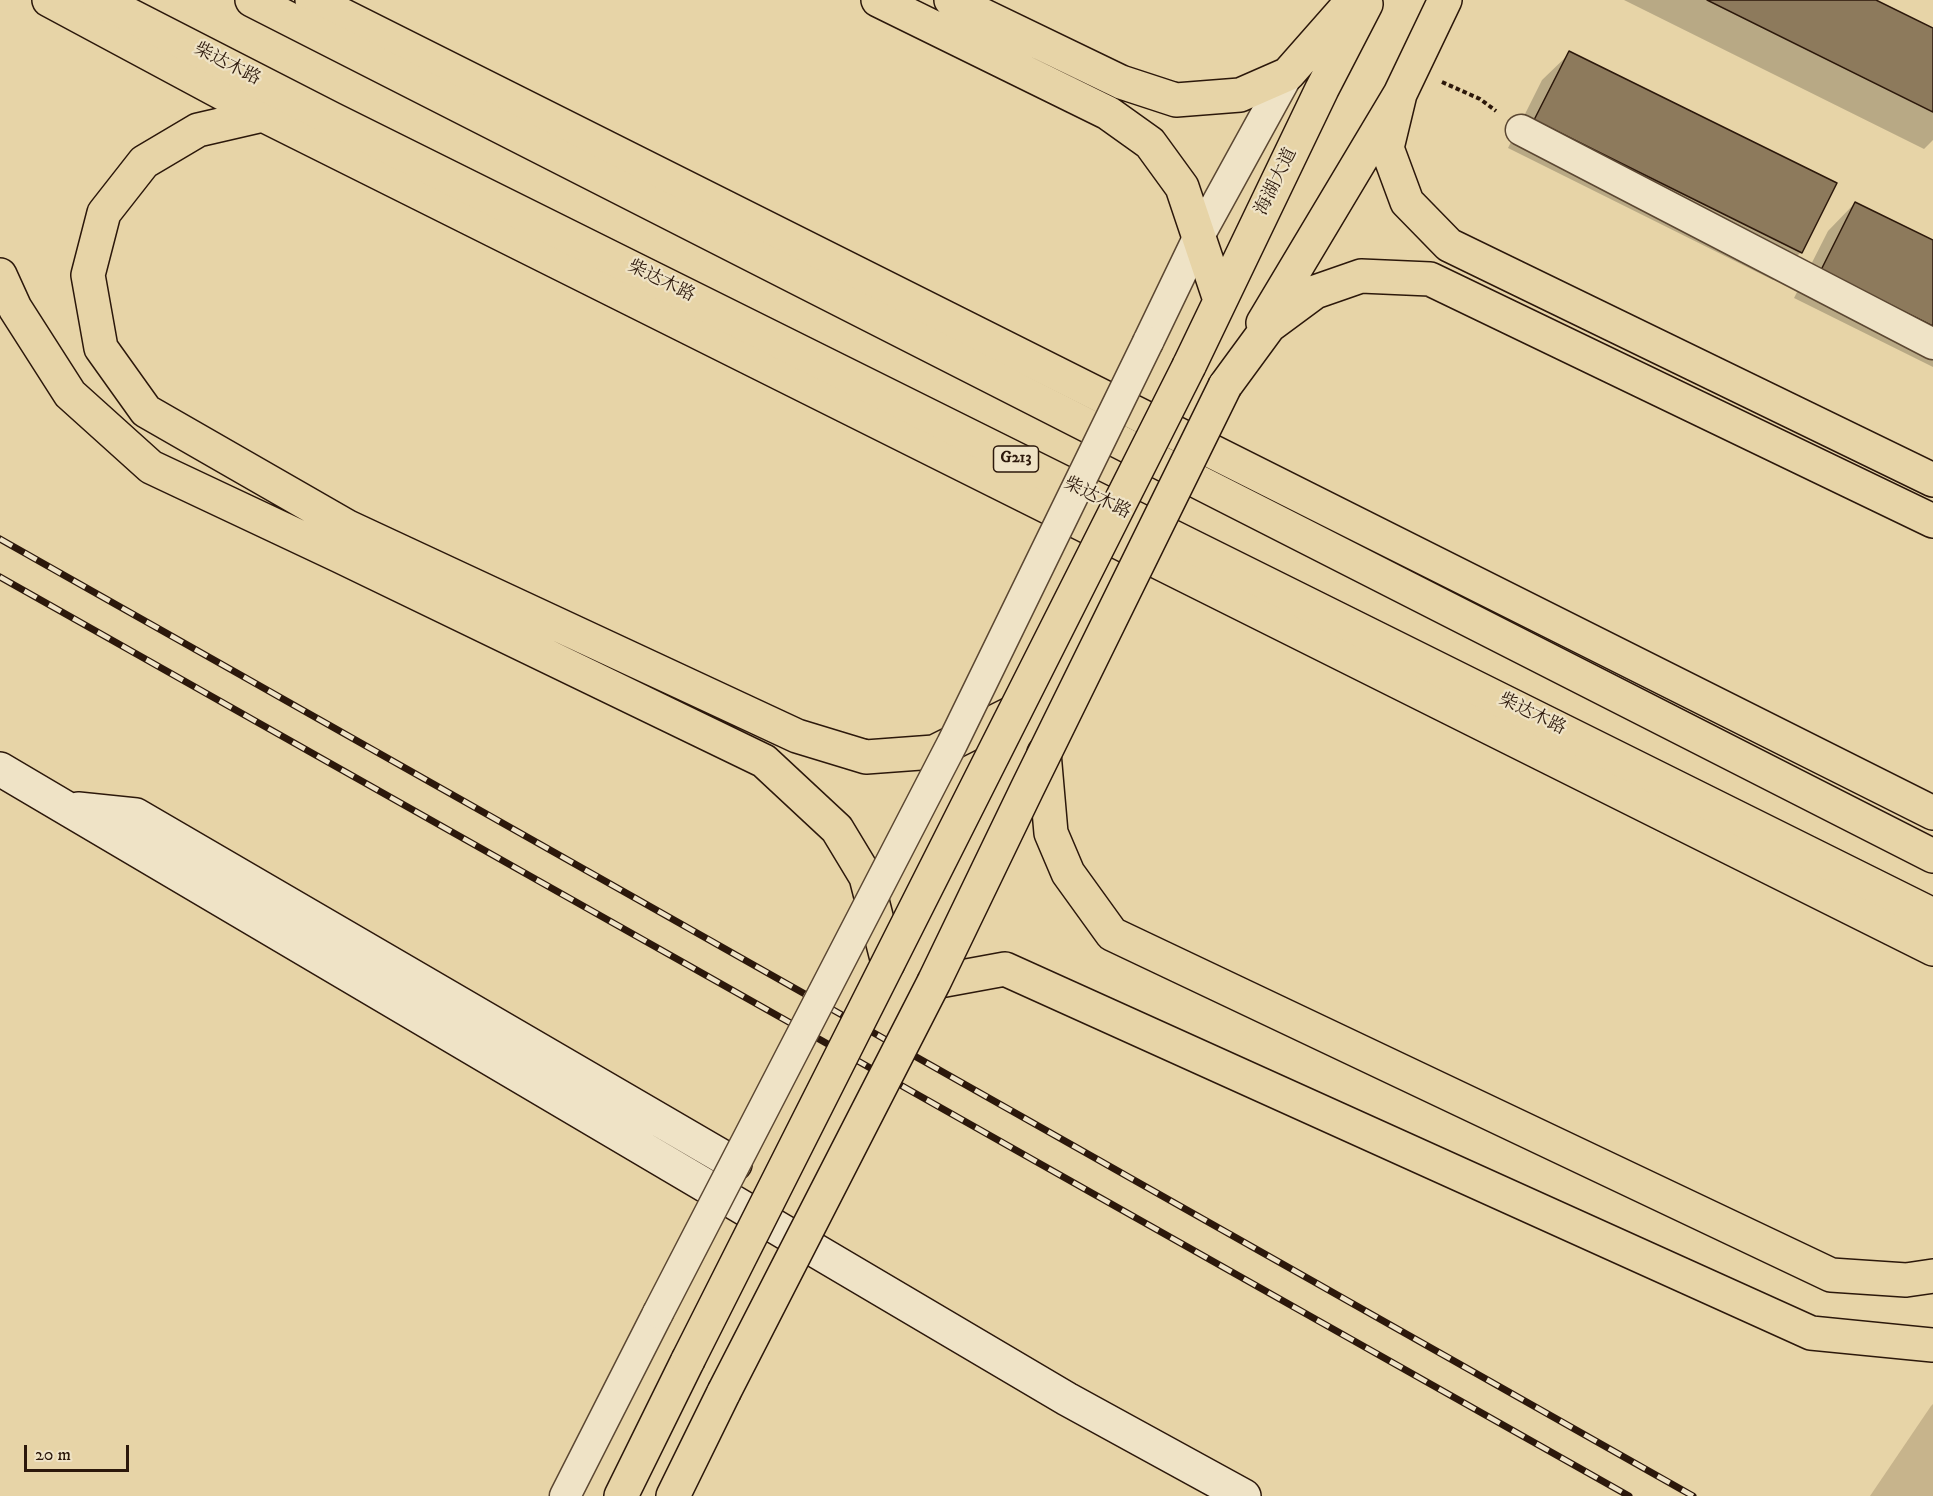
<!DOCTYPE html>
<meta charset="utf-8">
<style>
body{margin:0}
#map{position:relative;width:1933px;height:1496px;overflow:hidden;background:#e7d4a7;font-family:"IM FELL DW Pica",serif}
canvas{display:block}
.scale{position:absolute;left:24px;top:1445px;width:105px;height:27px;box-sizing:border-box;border:3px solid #2c180b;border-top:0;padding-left:8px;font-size:18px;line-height:21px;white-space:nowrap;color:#2c180b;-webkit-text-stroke:4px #efe3c6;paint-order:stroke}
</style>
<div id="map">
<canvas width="1933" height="1496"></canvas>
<div class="scale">20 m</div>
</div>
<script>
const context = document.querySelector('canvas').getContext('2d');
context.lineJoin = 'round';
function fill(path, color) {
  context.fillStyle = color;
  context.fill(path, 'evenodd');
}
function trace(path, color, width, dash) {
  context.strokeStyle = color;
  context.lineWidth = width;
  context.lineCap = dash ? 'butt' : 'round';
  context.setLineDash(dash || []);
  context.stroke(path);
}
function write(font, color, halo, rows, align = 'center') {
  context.font = font + ' "IM FELL DW Pica","Noto Serif SC",serif';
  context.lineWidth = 4.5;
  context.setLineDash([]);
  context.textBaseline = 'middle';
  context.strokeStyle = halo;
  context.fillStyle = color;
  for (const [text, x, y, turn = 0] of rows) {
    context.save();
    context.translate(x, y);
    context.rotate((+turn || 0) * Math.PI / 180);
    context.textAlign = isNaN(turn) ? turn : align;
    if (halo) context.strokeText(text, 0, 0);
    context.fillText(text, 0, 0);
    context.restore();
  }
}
const green = new Path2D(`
 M1933,1404V1496H1870L1931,1406Z`);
const shadow = new Path2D(`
 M1624,0H1873L1933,30V140L1924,149Z
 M1570,53L1801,252L1773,280L1508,148L1542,80Z
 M1855,203L1933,242V367L1794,298L1828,231Z`);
const building = new Path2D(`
 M1707,0H1876L1933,28V112Z
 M1569,51L1837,183L1802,253L1534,120Z
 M1855,202L1933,240V326L1821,270Z`);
const path = new Path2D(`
 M1442,82L1480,99L1496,111`);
const street = new Path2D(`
 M1521,130L1933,344
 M1148,342L1199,236L1288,74
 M565,1496L658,1313`);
const secondary = new Path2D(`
 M0,769L1067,1399L1244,1496
 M78,809L136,815L735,1164`);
const primary = new Path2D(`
 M49,0L263,115L1933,949
 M312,0L1933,813
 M878,0L1108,113L1150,143L1182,187L1220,300
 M951,0L1121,82L1176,100L1240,95L1288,74L1353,0
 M1400,94L1387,148L1407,202L1449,245L1933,480
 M273,115H263L198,130L144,162L104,213L88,275L101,348L146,411L348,527L797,736L866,757L934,752L1014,712
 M0,275L15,308L70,394L151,467L340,556L764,761L837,829L866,877L888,963
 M1263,323L1400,94L1445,0
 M1189,366L1322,89L1366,4
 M1225,386L1269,326L1315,292L1361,276L1430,279L1933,521
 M1044,753L1051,833L1068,873L1112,934L1831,1275L1906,1280L1933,1276
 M934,982L1005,969L1811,1333L1933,1345
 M621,1496L688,1360
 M673,1496L724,1392`);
const highway = new Path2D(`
 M100,0L332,119L1933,915
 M252,0L1933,856`);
const rail = new Path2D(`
 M0,539L1693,1496
 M0,577L1629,1496`);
const streetBridge = new Path2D(`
 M658,1313L952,744L1148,342`);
const primaryBridge = new Path2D(`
 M688,1360L1189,366
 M724,1392L934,982L1027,789L1225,386`);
const shields = [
 [1016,459,45]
];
const shieldNames = [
 ["G213",1016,459]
];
const streetNames = [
 ["柴达木路",227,65,27],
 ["海湖大道",1277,182,-64],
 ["柴达木路",661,282,26],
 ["柴达木路",1097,499,26],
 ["柴达木路",1532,715,26]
];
fill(green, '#c7b48c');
fill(shadow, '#0003');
fill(building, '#8d7a5c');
trace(building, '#2c180b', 1.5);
trace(street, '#5b4732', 33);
trace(secondary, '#2c180b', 36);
trace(primary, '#2c180b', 36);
trace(highway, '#2c180b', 36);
trace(path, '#2c180b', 4, [4.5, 3]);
trace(street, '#efe3c6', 30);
trace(secondary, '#efe3c6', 33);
trace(primary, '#e7d4a7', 33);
trace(highway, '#e7d4a7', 33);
trace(rail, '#2c180b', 7);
trace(rail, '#efe3c6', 4.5, [14]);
trace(streetBridge, '#5b4732', 33, []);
trace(primaryBridge, '#2c180b', 36, []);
trace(streetBridge, '#efe3c6', 30);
trace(primaryBridge, '#e7d4a7', 33);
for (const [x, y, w] of shields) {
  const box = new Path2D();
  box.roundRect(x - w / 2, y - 13, w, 26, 4.5);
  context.fillStyle = '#efe3c6';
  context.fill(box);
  trace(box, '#2c180b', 1.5);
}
write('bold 16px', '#2c180b', null, shieldNames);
write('18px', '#2c180b', '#efe3c6', streetNames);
</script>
